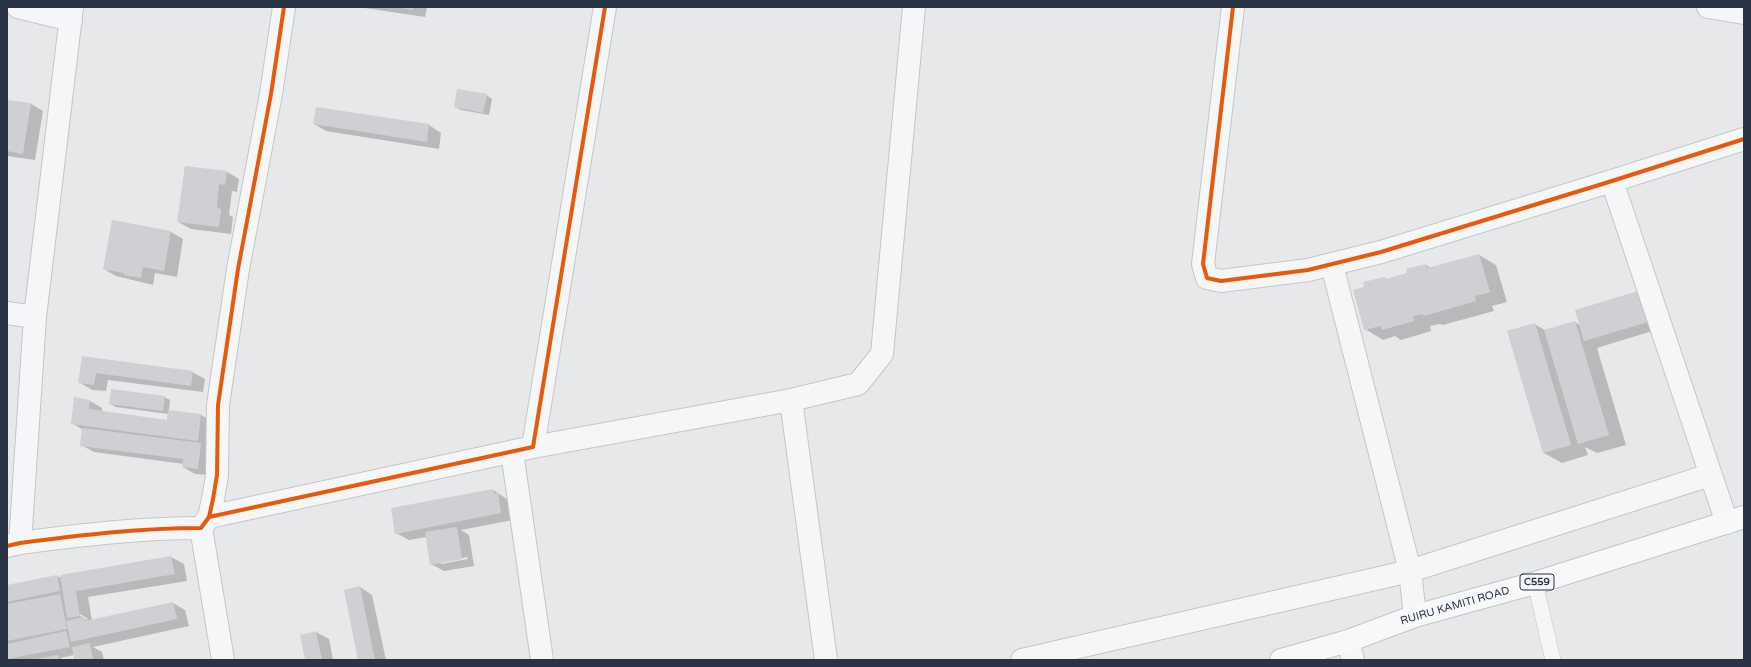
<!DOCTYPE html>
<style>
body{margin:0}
#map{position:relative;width:1751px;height:667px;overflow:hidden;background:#e6e8ea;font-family:"Varela Round",sans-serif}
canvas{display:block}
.frame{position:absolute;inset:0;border:8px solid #2b3445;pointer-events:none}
</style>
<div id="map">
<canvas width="1751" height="667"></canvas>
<div class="frame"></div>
</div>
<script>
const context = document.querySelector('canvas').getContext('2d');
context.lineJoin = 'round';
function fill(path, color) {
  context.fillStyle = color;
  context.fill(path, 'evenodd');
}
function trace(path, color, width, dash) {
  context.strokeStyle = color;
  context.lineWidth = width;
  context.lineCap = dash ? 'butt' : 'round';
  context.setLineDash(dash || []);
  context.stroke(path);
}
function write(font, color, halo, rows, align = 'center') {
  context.font = font + ' "Varela Round",sans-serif';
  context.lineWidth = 3;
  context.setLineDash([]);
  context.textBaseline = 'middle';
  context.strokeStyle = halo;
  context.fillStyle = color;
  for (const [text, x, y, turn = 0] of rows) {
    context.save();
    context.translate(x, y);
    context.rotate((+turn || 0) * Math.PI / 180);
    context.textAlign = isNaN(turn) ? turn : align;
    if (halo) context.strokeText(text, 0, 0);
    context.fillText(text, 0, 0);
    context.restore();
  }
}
const shadow = new Path2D(`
 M358,7H427L425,17Z
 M486,95L492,99L489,115L461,110L455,107Z
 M7,101L31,104L43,111L35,160L7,156Z
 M317,108L429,125L441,133L439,149L326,131L314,124Z
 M185,167L227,172L239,179L237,192L232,191L229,215L233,217L231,234L191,229L178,222Z
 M113,221L171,232L183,239L177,277L155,273L153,285L116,276L104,269Z
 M1479,255L1496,265L1507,302L1492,306L1494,311L1443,325L1440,324L1430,326L1431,331L1401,340L1395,336L1383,340L1365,329V288L1385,278L1388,280L1409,274L1426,265L1431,268Z
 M1638,293L1659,329L1597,348L1626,445L1597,453L1585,447L1588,455L1562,463L1544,453L1508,331L1534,324L1547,331L1575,322L1581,326Z
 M83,357L192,372L205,379L203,392L108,380L106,391L92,390L79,382Z
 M164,397L170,400L169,411L201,415L213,422L210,448L206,447L213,451L210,475L195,474L183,467L184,464L94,452L81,445L83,430L72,423L90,401L102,408V412L167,421L168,414L116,407L110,404Z
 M493,490L510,501L513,520L461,530L469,535L474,566L444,571L431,564L427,537L409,540L396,533ZM467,557L468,559L441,564V562Z
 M171,557L184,564L187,581L88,597L92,621L173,603L185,610L189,626L93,647L102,652L104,660H75L74,655L60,658L64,660H7V586L57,576L61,578ZM80,614L88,619L87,620L80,616Z
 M360,587L372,595L386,660H359Z
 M316,632L329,639L333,660H306Z`);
const building = new Path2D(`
 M396,7H413V10Z
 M457,89L487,94L483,113L454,107Z
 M7,100L31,103L23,154L7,151Z
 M316,107L429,124L427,142L313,124Z
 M185,166L227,171L225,185L219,184L217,208L221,209L219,227L177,222Z
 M112,220L171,231L164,271L143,267L141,278L124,275V273L103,269Z
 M1479,254L1490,292L1475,296L1476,301L1424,316L1423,314L1413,316L1414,321L1382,330L1381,326L1364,330L1353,290L1364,287L1363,282L1385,277L1386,279L1407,273L1406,269L1426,264L1427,268Z
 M1638,291L1648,322L1584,341L1575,310Z
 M1575,321L1609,435L1578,444L1544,330Z
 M1535,323L1571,445L1543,453L1507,331Z
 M82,356L193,371L191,386L96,373L94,385L78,383Z
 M111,389L165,396L163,411L109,404Z
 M74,397L90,400L89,409L167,420L168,410L201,414L198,441L71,424Z
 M82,428L201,443L198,469L182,467L183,459L80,446Z
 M493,489L494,494L498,493L501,513L395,534L391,508Z
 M457,527L462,559L430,565L425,532Z
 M171,556L175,574L76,591L80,616L67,618L60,575Z
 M57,575L60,591L7,602V585Z
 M360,586L375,660H358L344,590Z
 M60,594L67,629L7,641V604Z
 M173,602L177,619L71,642L66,621L84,617L85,621Z
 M66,631L70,647L7,659V644Z
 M316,631L322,660H305L300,635Z
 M90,643L93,660H74L72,647Z
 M58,655L59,660H36V659Z`);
const lane = new Path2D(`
 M1535,583L1553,660`);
const street = new Path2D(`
 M18,7L71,20
 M1233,7L1203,264L1207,278L1221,281L1308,270L1381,252L1612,181L1744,139
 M1708,7L1744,13
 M1612,181L1727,523
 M1332,265L1410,571L1415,616
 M7,313L35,317
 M791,400L826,660
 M533,447L791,400L858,384L882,354L914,7
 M512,452L542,660
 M209,517L533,447L605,7
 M201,528L223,660
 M20,543L35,317L72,7
 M7,546L20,543C80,535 140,528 201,528L209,517L213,499L217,475L218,405L238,269L271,94L284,7
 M1348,641L1353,660
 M1022,660L1410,571L1710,475`);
const primary = new Path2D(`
 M1281,660L1348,641L1415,616L1535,583L1744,517`);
const cycleway = new Path2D(`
 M1233,7L1203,264L1207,278L1221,281L1308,270L1381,252L1612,181L1744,139
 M209,517L533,447L605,7
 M7,546L20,543C80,535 140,528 201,528L209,517L213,499L217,475L218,405L238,269L271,94L284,7`);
const shields = [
 [1537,582,34]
];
const shieldNames = [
 ["C559",1537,582]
];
const streetNames = [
 ["RUIRU KAMITI ROAD",1455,606,-16]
];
fill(shadow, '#0003');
fill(building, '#ced0d3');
trace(lane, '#c4c6c8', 16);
trace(street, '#c4c6c8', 24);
trace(primary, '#c2c5c8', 24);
trace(lane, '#f5f6f7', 15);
trace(street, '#f5f6f7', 22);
trace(primary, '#f8f8f8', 22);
trace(cycleway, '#e8590c', 4);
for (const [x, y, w] of shields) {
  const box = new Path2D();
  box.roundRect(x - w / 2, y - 8, w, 16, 3);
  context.fillStyle = '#f4f6f9';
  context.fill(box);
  trace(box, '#2b3445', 1);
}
write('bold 10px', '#2b3445', null, shieldNames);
write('11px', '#2b3445', '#f4f6f9', streetNames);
</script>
